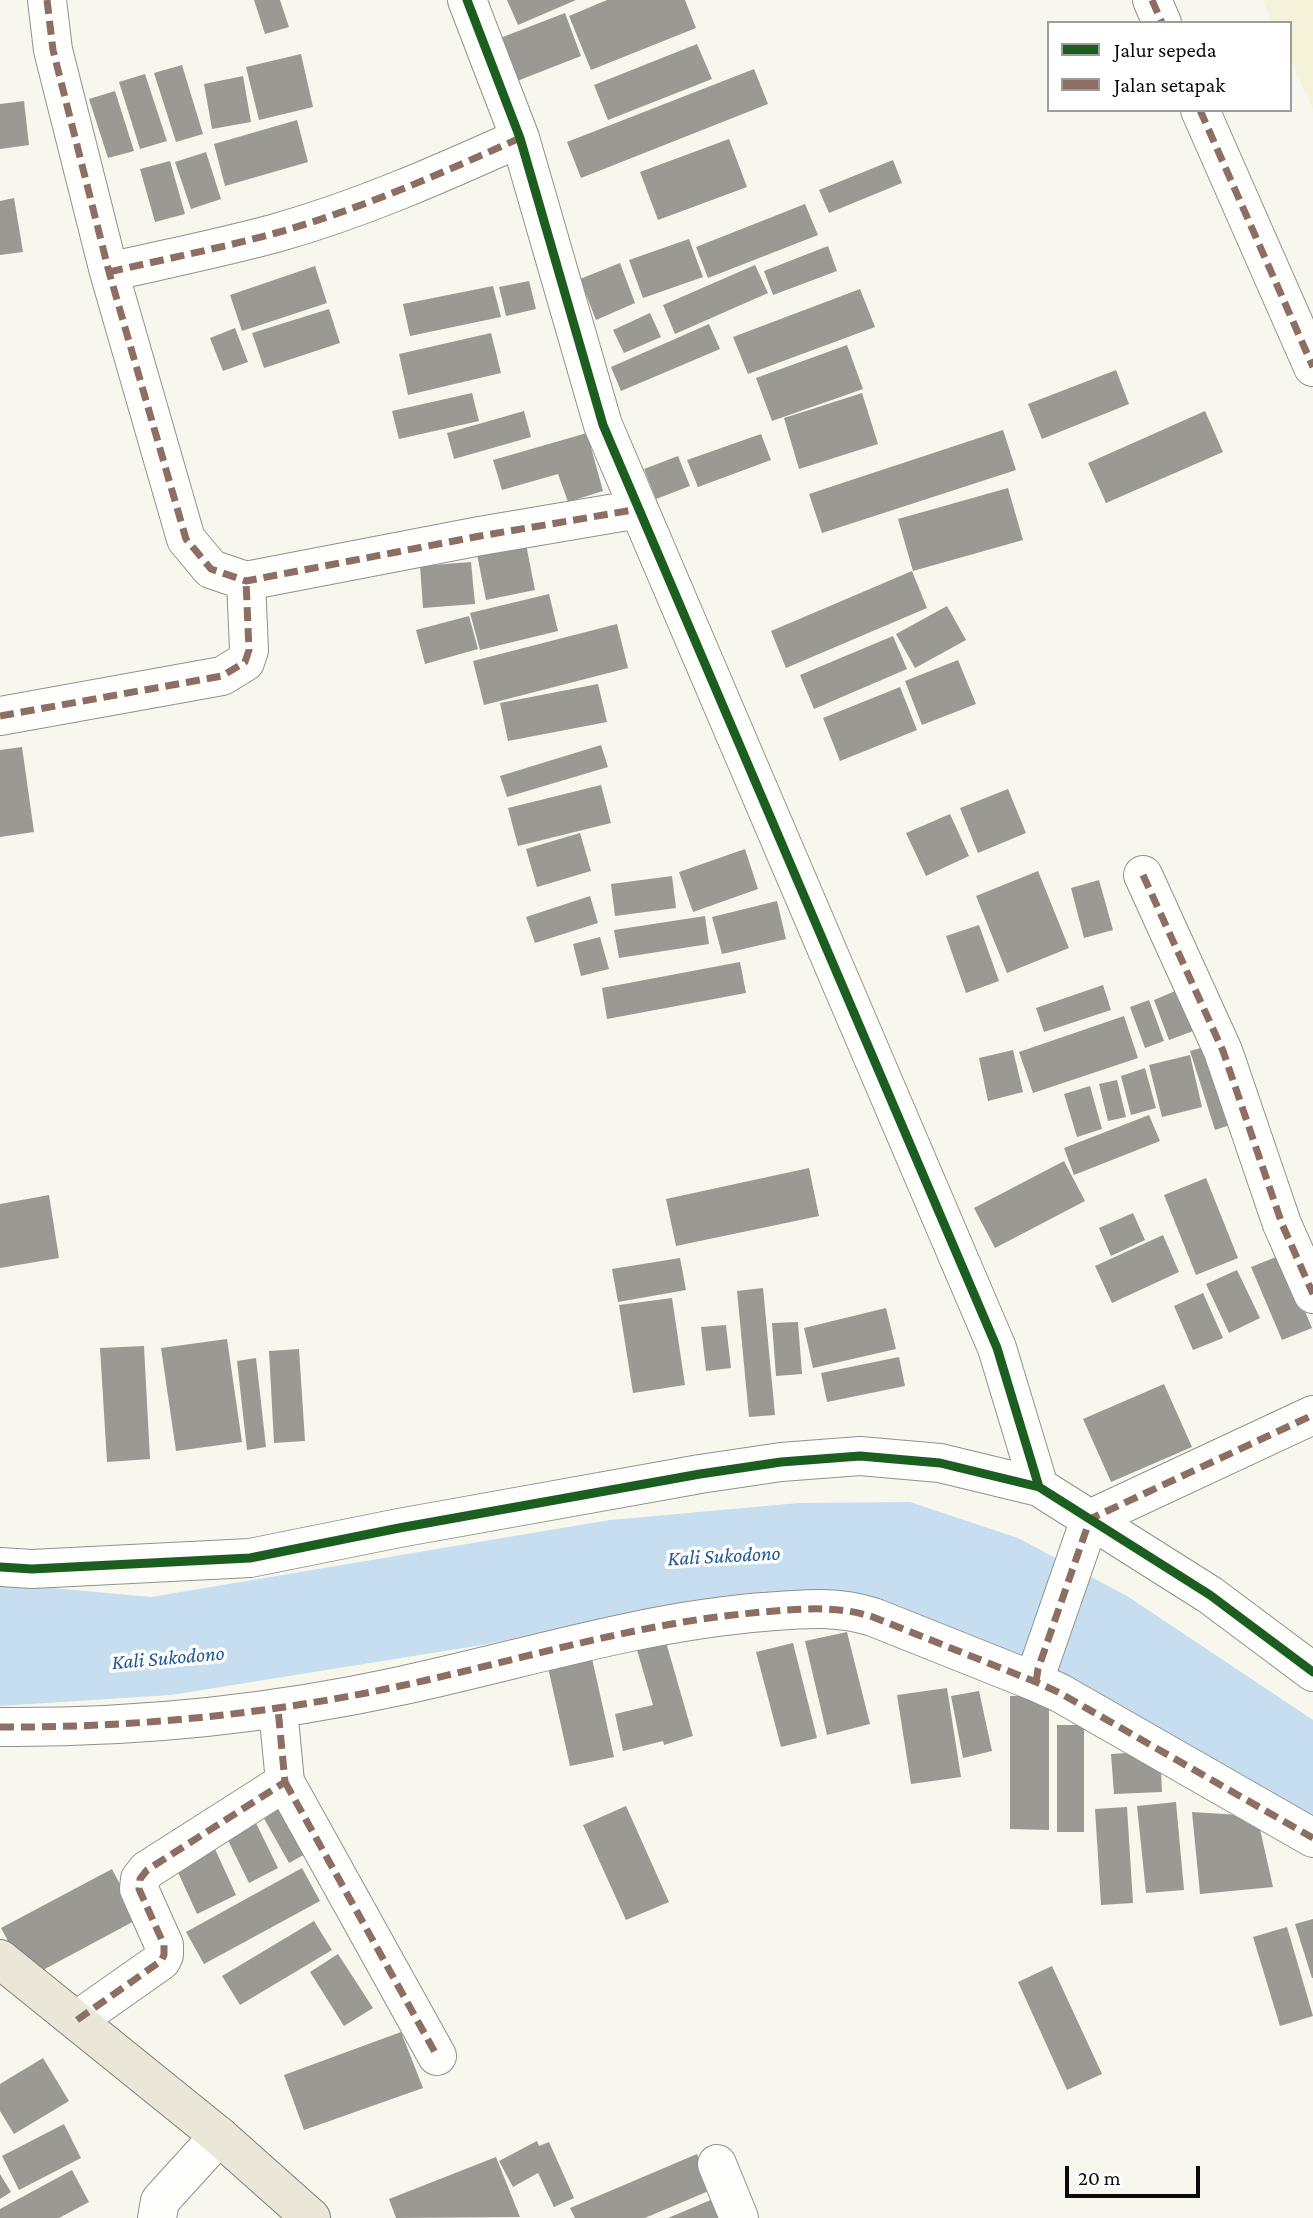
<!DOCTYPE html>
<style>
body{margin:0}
#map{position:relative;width:1313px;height:2218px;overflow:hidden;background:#f8f7ed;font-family:"Crimson Pro",serif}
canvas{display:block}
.legend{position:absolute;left:1047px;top:21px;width:245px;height:91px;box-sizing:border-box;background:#fff;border:2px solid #9d9d9d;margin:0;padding:9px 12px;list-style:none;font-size:21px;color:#0a0a0a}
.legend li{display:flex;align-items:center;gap:14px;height:35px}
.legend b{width:35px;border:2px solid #9d9d9d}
.scale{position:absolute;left:1065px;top:2166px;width:135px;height:32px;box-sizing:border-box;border:4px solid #0a0a0a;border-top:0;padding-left:9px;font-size:21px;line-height:24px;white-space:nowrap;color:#0a0a0a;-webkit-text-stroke:5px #fff;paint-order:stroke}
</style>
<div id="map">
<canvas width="1313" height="2218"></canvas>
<ul class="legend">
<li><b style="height:9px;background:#1b5e20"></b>Jalur sepeda</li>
<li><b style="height:9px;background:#8d6e63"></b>Jalan setapak</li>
</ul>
<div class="scale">20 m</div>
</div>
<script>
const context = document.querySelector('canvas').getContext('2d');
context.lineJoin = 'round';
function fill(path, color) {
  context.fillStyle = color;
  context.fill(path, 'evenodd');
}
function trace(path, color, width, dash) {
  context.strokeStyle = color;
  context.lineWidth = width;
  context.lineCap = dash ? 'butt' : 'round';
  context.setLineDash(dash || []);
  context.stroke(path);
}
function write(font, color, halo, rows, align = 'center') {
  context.font = font + ' "Crimson Pro",serif';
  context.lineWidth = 7;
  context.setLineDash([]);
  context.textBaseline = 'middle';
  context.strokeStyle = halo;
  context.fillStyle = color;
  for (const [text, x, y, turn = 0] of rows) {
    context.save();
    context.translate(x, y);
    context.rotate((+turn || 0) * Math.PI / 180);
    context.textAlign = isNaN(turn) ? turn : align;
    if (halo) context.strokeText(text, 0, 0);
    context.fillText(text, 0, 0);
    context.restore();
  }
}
const farmland = new Path2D(`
 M1263,0H1313V109L1290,59V23H1273Z`);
const water = new Path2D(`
 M910,1502L1018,1538L1127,1596L1313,1720V1820L901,1613L655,1608L482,1645L171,1695L0,1706V1583L151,1597L610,1520L799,1503Z`);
const building = new Path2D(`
 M254,0H280L289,27L265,34Z
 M507,0H576L518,25Z
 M607,0H685L696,28L591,70L569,16Z
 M565,13L581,56L512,83L495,40Z
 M697,44L712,79L608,120L594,85Z
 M301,54L313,107L259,120L246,67Z
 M182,65L203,134L176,142L154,73Z
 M754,69L768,104L581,178L567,142Z
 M145,74L167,141L140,149L119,82Z
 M243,76L251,122L212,129L204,84Z
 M115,91L134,151L108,158L89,99Z
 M24,101L29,145L0,149V104Z
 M297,120L308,162L225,186L214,144Z
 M729,139L747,187L658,220L640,172Z
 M206,152L221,199L191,209L175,162Z
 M893,160L902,183L829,213L819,190Z
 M170,161L185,214L155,222L140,169Z
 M14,198L23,252L0,255V201Z
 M805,204L818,235L708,278L696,247Z
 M689,239L703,277L643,298L629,260Z
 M828,246L837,271L773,295L764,271Z
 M620,263L635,303L596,320L580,279Z
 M755,265L768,293L675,334L663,305Z
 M315,266L327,303L242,331L230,295Z
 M529,281L536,309L506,316L499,287Z
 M493,286L501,317L410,336L403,304Z
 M860,289L875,327L748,374L733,337Z
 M329,309L340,343L264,368L252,333Z
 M650,313L661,337L624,353L613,330Z
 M709,324L720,349L621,391L611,367Z
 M235,328L248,362L223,371L210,338Z
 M491,333L501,373L408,395L399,354Z
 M847,345L863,389L772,421L756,378Z
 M1116,370L1129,404L1042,439L1028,404Z
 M472,393L479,421L399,439L392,411Z
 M862,393L878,444L799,469L784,418Z
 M524,411L531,437L454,459L447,433Z
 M1205,411L1223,452L1106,503L1088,463Z
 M1003,430L1016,470L822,533L809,494Z
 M587,433L603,491L568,502L558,474L502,490L493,460Z
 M761,434L771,460L698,487L687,460Z
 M678,456L690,486L656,499L644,469Z
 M1008,488L1023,540L913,571L898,519Z
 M524,534L535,590L486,600L475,544Z
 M471,562L475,604L423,608L420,566Z
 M912,571L927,608L786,668L771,631Z
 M549,594L558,631L480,650L470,613Z
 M947,606L966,640L915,668L896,634Z
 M469,616L478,649L425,664L416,630Z
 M617,624L628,668L484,705L473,661Z
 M893,636L907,669L814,709L800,675Z
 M958,660L976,704L922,725L905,681Z
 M598,684L607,722L508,741L500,703Z
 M900,687L917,730L840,761L823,718Z
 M601,745L608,767L507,797L500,776Z
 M22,747L34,832L0,837V750Z
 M601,785L611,823L518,846L508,808Z
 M1008,789L1026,833L978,853L960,808Z
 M950,814L969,856L926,876L906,833Z
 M580,833L591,871L537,887L526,849Z
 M745,849L758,889L693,912L679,872Z
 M1038,871L1069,948L1007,973L976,896Z
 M672,876L676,908L615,916L611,884Z
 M1099,880L1113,930L1084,938L1071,888Z
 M590,896L598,923L535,943L526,917Z
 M777,901L786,939L722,954L712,917Z
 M705,916L709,944L619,958L614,930Z
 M979,925L999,981L966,993L946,936Z
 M600,937L609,969L581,976L573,944Z
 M740,962L746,993L607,1019L602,988Z
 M1103,985L1111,1010L1044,1032L1036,1008Z
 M1180,989L1196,1030L1169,1040L1154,1000Z
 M1149,1000L1164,1041L1145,1048L1130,1007Z
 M1124,1016L1138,1058L1033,1093L1019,1052Z
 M1215,1044L1239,1122L1215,1130L1190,1051Z
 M1013,1050L1023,1092L988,1101L979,1058Z
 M1190,1055L1202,1107L1162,1117L1149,1065Z
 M1145,1068L1156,1108L1131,1115L1121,1076Z
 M1117,1080L1126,1117L1108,1121L1099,1084Z
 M1090,1086L1102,1129L1077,1137L1064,1094Z
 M1149,1115L1160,1141L1074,1175L1064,1148Z
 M1064,1161L1085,1201L995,1248L974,1208Z
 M809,1168L819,1216L676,1246L666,1199Z
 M1206,1178L1238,1258L1196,1275L1164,1195Z
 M49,1195L59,1258L0,1268V1204Z
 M1133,1213L1145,1240L1111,1256L1099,1228Z
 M1163,1235L1179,1272L1112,1303L1095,1266Z
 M1281,1255L1312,1328L1282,1340L1251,1267Z
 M680,1258L686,1290L618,1302L612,1269Z
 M1237,1270L1260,1318L1229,1333L1206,1284Z
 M763,1288L775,1415L749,1417L737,1291Z
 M1203,1293L1223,1338L1193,1350L1174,1306Z
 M672,1298L685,1385L633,1393L619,1305Z
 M886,1308L896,1349L813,1368L804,1328Z
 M798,1322L802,1374L776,1376L772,1323Z
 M726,1325L731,1368L706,1371L701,1327Z
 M227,1339L242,1442L176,1451L161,1348Z
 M144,1346L150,1459L107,1462L100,1348Z
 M299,1349L305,1441L274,1443L269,1351Z
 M899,1357L905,1386L827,1402L821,1373Z
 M256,1358L266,1447L247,1450L237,1361Z
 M1164,1384L1192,1447L1111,1482L1083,1419Z
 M847,1632L870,1724L827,1735L805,1641Z
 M666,1642L693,1736L664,1745L663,1741L623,1751L615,1714L653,1705L637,1650Z
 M793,1643L817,1738L781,1747L756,1652Z
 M589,1645L614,1757L570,1766L545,1654Z
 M947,1688L961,1777L911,1784L897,1695Z
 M979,1691L992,1751L963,1758L951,1696Z
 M1010,1696H1049V1830L1010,1829Z
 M1057,1725H1084V1832H1057Z
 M1160,1751L1162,1792L1114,1794L1111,1754Z
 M1176,1802L1184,1890L1146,1893L1137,1806Z
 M282,1804L309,1852L289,1863L262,1815Z
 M626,1806L669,1902L626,1920L583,1825Z
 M1127,1807L1133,1903L1101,1905L1095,1809Z
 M1192,1812L1257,1816L1273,1887L1200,1894Z
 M251,1813L278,1868L249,1883L222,1828Z
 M215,1849L236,1895L197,1914L176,1868Z
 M302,1868L320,1901L204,1964L186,1932Z
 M112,1869L138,1919L28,1978L1,1928Z
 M1313,1919V1978H1312L1295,1924Z
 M314,1921L332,1950L240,2005L222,1976Z
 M1287,1927L1313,2016L1280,2026L1253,1937Z
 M338,1954L373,2008L344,2026L310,1972Z
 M1052,1966L1102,2074L1067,2090L1018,1982Z
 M401,2032L423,2088L304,2130L284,2075Z
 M43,2058L69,2101L14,2134L0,2111V2084Z
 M64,2124L81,2158L19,2190L2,2156Z
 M537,2141L539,2146L549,2142L574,2198L554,2207L538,2173L513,2187L499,2161Z
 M697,2154L711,2190L645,2218H575L570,2208Z
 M496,2157L520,2217L396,2218L389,2199Z
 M72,2170L89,2202L59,2218H0V2209Z
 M0,2174L11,2192L0,2199Z
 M713,2199L721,2218H668Z`);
const minor = new Path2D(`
 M47,0L53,50L109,272L186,539L211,569L246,581L480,536L639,509
 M467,0L520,138L603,425L997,1348L1039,1487
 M1152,0L1162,23
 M1200,110L1313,367
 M109,272C165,259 221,248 276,233C361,209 440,174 520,138
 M0,716L222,676L245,662L249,650L246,581
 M1143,875L1223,1051L1282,1224L1313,1294
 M0,1567L32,1569L250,1558L399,1528L700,1474L781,1462L860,1456L940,1463L1039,1487L1210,1595L1313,1672
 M1036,1682L1038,1669L1090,1519L1313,1415
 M0,1727C132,1728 271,1714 400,1686C521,1660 639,1622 763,1612C801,1609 836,1605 873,1617L1036,1682L1060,1693L1313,1838
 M285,1782L437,2056
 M77,2020L161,1961L164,1955V1945L139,1889L140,1879L147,1870L285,1782L278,1709
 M717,2164L739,2218
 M157,2218L160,2201L219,2136`);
const major = new Path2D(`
 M0,1959L219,2136L311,2218`);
const quiet = new Path2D(`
 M47,0L53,50L109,272L186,539L211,569L246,581L480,536L639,509
 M1152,0L1162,23
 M1200,110L1313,367
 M109,272C165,259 221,248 276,233C361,209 440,174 520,138
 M0,716L222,676L245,662L249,650L246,581
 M1143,875L1223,1051L1282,1224L1313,1294
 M1036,1682L1038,1669L1090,1519L1313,1415
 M0,1727C132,1728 271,1714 400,1686C521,1660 639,1622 763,1612C801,1609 836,1605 873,1617L1036,1682L1060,1693L1313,1838
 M285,1782L437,2056
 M77,2020L161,1961L164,1955V1945L139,1889L140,1879L147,1870L285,1782L278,1709`);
const cycleway = new Path2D(`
 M467,0L520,138L603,425L997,1348L1039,1487
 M0,1567L32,1569L250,1558L399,1528L700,1474L781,1462L860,1456L940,1463L1039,1487L1210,1595L1313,1672`);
const waterNames = [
 ["Kali Sukodono",724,1556,-3],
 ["Kali Sukodono",168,1658,-5]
];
fill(farmland, '#f4f3da');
fill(water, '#c6def0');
fill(building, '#9a9994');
trace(minor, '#91918c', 40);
trace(major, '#7e7e7a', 40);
trace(minor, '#fefefc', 38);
trace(major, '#eae7d8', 38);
trace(quiet, '#8d6e63', 7, [14, 7]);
trace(cycleway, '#1b5e20', 9);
write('italic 21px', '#1d5791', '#fff', waterNames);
</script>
